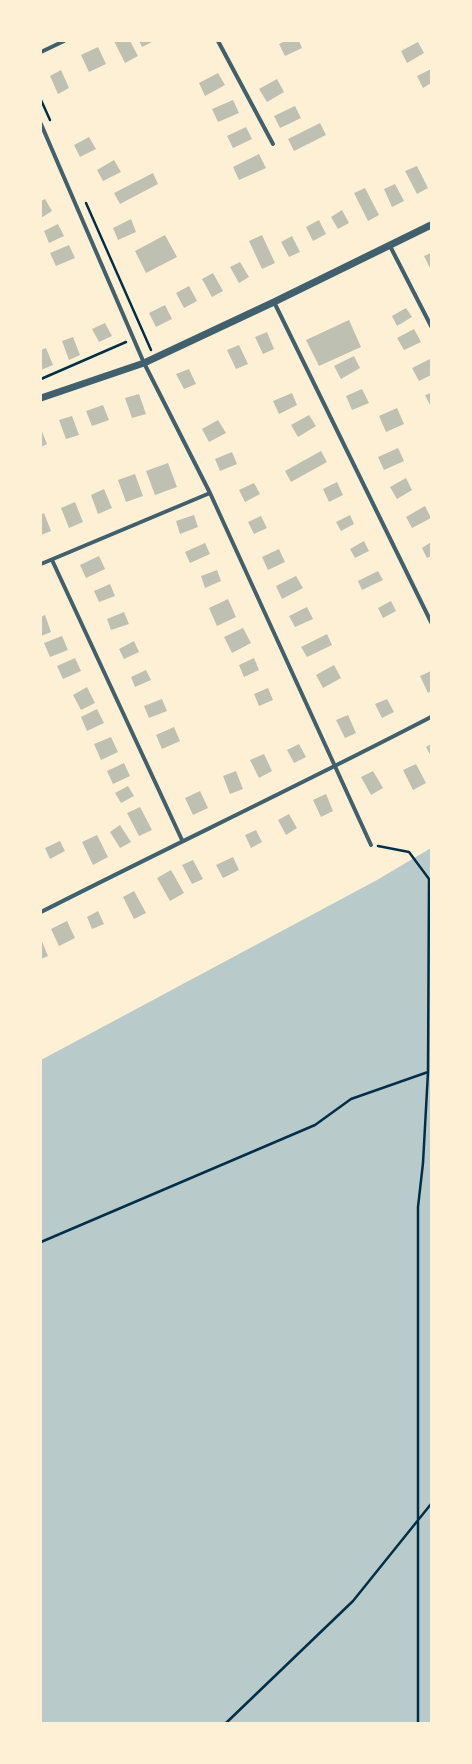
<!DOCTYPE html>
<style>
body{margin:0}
#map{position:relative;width:472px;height:1764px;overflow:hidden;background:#fdf0d5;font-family:Inter,sans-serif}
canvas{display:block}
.frame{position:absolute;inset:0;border:42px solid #fdf0d5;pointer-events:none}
</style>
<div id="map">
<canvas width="472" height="1764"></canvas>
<div class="frame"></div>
</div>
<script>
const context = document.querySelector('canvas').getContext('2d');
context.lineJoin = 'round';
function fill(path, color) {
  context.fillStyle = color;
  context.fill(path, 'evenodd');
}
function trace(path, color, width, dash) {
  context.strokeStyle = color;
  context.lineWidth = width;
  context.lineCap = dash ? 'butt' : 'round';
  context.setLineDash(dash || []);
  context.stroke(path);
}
const green = new Path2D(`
 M431,848V1723H41V1060L377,880Z`);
const building = new Path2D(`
 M114,41H130L138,56L125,63Z
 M139,41H154L142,47Z
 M285,41H299L302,48L285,56L279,44Z
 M418,42L424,53L407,63L401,51Z
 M98,47L106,64L89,72L81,55Z
 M431,69V83L423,88L417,76Z
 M61,70L69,88L58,94L50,76Z
 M218,73L225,85L205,96L199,83Z
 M277,79L284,92L267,102L259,89Z
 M233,100L239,113L218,122L212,109Z
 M295,106L301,118L280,128L274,116Z
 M320,123L326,135L294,151L288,139Z
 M246,127L252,139L233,148L227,136Z
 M89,137L96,149L80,157L74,145Z
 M259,154L266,168L239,180L233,167Z
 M114,160L121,172L103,181L97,170Z
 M417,166L428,188L417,194L405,171Z
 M153,173L158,184L120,204L114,193Z
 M395,184L404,201L392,207L384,189Z
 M365,188L379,215L368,221L354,193Z
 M45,199L52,211L41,218V201Z
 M342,210L349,223L338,229L331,217Z
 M131,219L136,232L118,240L113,228Z
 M319,220L326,234L313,241L306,227Z
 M58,224L64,236L49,243L44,231Z
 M165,235L177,257L146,273L135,251Z
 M262,235L275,263L262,269L249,241Z
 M292,236L300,252L289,257L281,242Z
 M69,245L75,258L56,266L50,253Z
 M431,253V270L424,256Z
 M240,262L249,277L239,283L230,267Z
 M213,273L223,291L212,297L202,279Z
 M189,286L197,301L184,308L176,293Z
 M165,305L172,319L156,327L149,313Z
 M406,308L412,317L397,326L392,316Z
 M349,320L361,347L319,366L306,340Z
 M105,323L112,336L99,342L92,329Z
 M414,329L421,342L404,350L397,338Z
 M267,332L274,349L263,354L255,337Z
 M73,337L80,355L69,360L62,341Z
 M239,345L248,364L236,369L227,350Z
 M46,348L53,365L41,370V350Z
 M354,356L360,368L341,379L334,366Z
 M430,359L431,375L419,381L412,368Z
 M189,369L196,384L184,389L176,374Z
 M362,389L369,403L352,410L346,396Z
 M292,393L297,405L279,414L273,401Z
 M431,393V407L425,395Z
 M139,394L146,414L132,418L125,398Z
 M103,405L109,420L92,426L86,411Z
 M397,408L404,424L386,432L379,416Z
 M309,415L316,426L298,437L291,425Z
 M72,416L79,435L66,439L59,420Z
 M218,420L226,433L209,442L202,429Z
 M41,429L47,444L41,447Z
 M398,448L404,461L384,470L378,457Z
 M321,451L327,462L291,482L285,471Z
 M232,452L237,464L220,471L215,459Z
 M168,463L177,487L155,495L146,471Z
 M135,474L143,496L126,502L118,480Z
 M406,478L412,490L397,499L390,487Z
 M337,482L343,495L329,502L323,489Z
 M254,483L260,494L245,502L239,490Z
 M104,489L112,508L98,514L91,495Z
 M75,502L83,522L69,528L61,508Z
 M425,506L431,518L412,528L406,517Z
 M44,513L51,531L41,535V515Z
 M194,515L198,527L180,534L176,521Z
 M350,515L354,524L341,531L336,522Z
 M261,516L267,528L254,534L248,522Z
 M364,541L369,551L355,558L350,549Z
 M431,542V556L427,558L422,548Z
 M205,543L210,554L190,563L185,552Z
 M279,549L285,562L268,570L262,557Z
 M99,556L105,569L86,578L80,565Z
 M217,570L221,581L205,588L201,576Z
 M378,571L383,580L362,590L358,581Z
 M296,576L303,588L282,599L276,586Z
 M110,584L115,596L99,602L94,591Z
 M228,599L236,617L217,626L209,608Z
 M391,601L396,611L383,618L378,608Z
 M307,607L313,619L295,627L289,616Z
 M124,612L129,624L111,630L107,619Z
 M45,615L51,632L41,636V617Z
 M243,628L251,643L232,653L224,637Z
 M327,634L332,645L307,657L301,647Z
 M62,636L68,650L50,657L44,643Z
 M134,641L139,652L124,659L119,649Z
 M75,658L81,671L63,679L57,666Z
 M254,658L259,670L244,677L239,665Z
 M334,665L341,678L323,688L316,675Z
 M146,670L151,680L135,687L131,677Z
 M431,671V691L428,693L420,676Z
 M87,687L95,703L81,710L73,695Z
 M268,688L273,700L259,706L254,694Z
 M162,699L167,711L149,718L144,706Z
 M387,699L394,712L382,718L375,704Z
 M97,709L104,723L87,731L81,717Z
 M348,715L356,733L345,738L336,720Z
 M174,727L180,741L162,749L156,735Z
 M111,737L118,752L101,760L94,744Z
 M299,744L306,757L294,763L287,750Z
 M431,744V756L426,747Z
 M264,754L272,771L259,778L250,760Z
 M124,763L130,776L113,784L107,771Z
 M416,764L426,783L413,790L403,770Z
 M236,771L243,789L230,794L223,776Z
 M373,771L383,788L371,795L361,777Z
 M128,786L134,796L121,803L115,793Z
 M200,791L208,808L193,815L185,798Z
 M326,794L333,811L321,817L313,800Z
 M140,807L152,830L139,836L127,813Z
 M289,814L297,828L286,835L278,820Z
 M120,825L131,842L120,848L110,832Z
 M256,830L262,842L251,848L245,835Z
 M97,835L108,857L93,865L82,842Z
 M60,841L65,851L50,859L45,848Z
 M233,857L239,870L223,878L216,865Z
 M193,860L203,879L192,884L182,865Z
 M171,870L184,893L170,901L157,878Z
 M134,891L146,913L134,919L123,897Z
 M98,911L104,924L92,929L87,917Z
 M67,921L75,938L59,946L51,929Z
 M41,939L48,956L41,959Z`);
const path = new Path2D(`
 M41,100L50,120
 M86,203L151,350
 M41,379L126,342
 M378,846L409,852L429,879L428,1072L423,1163L418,1207V1723
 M41,1242L315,1125L351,1099L428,1072
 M226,1723L353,1601L431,1504`);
const minor = new Path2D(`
 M218,41L273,144
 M41,52L64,41
 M41,124L144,363L210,493L371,845
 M390,246L431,326
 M274,302L431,622
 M52,560L182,840
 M41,564L210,493
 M41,912C171,846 302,784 431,717`);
const tertiary = new Path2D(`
 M41,398L144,363L274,302L431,225`);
fill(green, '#b9caca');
fill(building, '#bec0b2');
trace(path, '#003049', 2.5);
trace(minor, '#3f606c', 4);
trace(tertiary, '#3f606c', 7);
</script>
